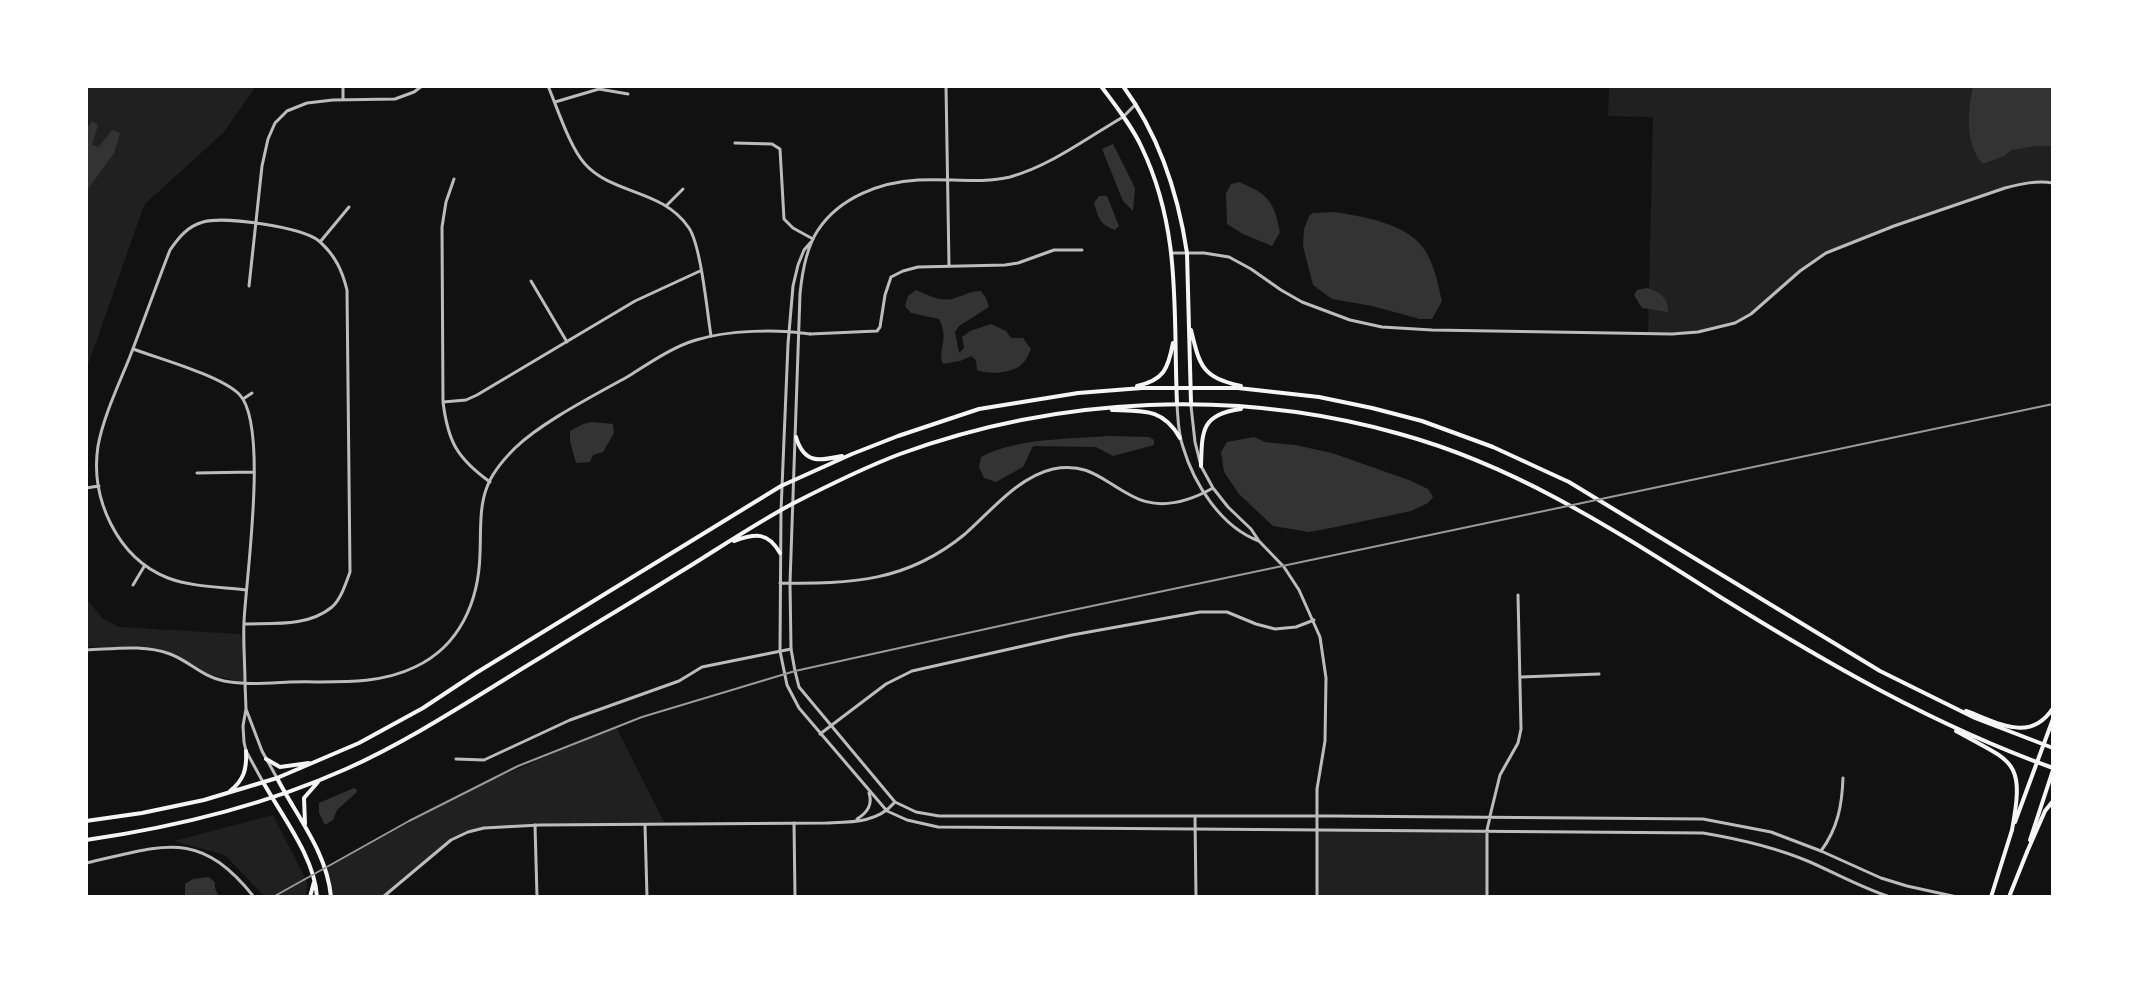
<!DOCTYPE html>
<style>
body{margin:0}
#map{position:relative;width:2139px;height:983px;overflow:hidden;background:#111;font-family:Figtree,sans-serif}
canvas{display:block}
.frame{position:absolute;inset:0;border:88px solid #fff;pointer-events:none}
</style>
<div id="map">
<canvas width="2139" height="983"></canvas>
<div class="frame"></div>
</div>
<script>
const context = document.querySelector('canvas').getContext('2d');
context.lineJoin = 'round';
function fill(path, color) {
  context.fillStyle = color;
  context.fill(path, 'evenodd');
}
function trace(path, color, width, dash) {
  context.strokeStyle = color;
  context.lineWidth = width;
  context.lineCap = dash ? 'butt' : 'round';
  context.setLineDash(dash || []);
  context.stroke(path);
}
const green = new Path2D(`
 M86,86H256L224,132L144,205L86,371Z
 M1609,86H2053V183H2023L1894,226L1826,253L1813,261L1751,314L1735,323L1698,332L1648,333L1653,117L1608,116Z
 M86,598L103,619L119,627L240,634L244,641L245,683L200,672L176,657L154,650L86,646Z
 M616,727L665,824L484,828L451,840L383,897H332L325,868L471,789Z
 M273,815L307,882L306,897H265L225,855L174,841Z
 M1317,829L1487,830V897H1317Z`);
const water = new Path2D(`
 M1973,86H2053V146H2038L2011,150L2004,156L1983,164C1964,143 1968,111 1973,86Z
 M92,121L98,125L92,145L99,147L112,130L120,133L114,153L86,192V129Z
 M1113,144L1135,188L1133,211L1123,201L1102,149Z
 M1239,182C1268,194 1274,201 1280,232L1272,246L1243,234L1227,224L1226,194L1231,184Z
 M1099,196H1107L1119,226L1115,230C1100,225 1098,217 1094,203Z
 M1335,212C1365,217 1410,224 1426,252C1435,267 1438,285 1442,301L1432,319H1420L1372,306L1332,299L1313,285L1303,246L1304,229L1309,216L1313,213Z
 M1646,288C1659,291 1669,298 1668,312L1642,308L1634,295L1637,290Z
 M916,290C928,295 942,303 955,298C965,295 970,291 981,291L986,298L989,307L959,326L955,332L959,353L964,348L962,337L970,331L991,324L1006,331L1011,338H1023L1031,349C1028,356 1026,361 1020,366C1010,373 988,375 977,370L976,360L971,356L960,361L943,364C937,348 950,341 939,319L911,313L905,306L908,296Z
 M592,422L613,424L614,433L603,452L593,455L590,462L576,463L570,441V431L583,424Z
 M1109,436L1149,437L1154,440V445L1113,456L1096,447L1033,446L1023,467L996,482L984,478L979,467L981,457C1016,438 1070,439 1109,436Z
 M1254,437L1265,442L1295,445L1332,453L1409,480L1428,489L1433,497L1428,503L1411,511L1336,527L1309,532L1273,526L1239,494L1224,472L1221,452L1227,442Z
 M354,788L357,790L356,793L337,810L333,820L325,825L319,813V803Z
 M209,877L215,882V888L219,897H185V884L193,879Z`);
const minor = new Path2D(`
 M343,86V100
 M548,86C557,107 570,148 585,164C613,195 663,189 689,228C701,246 707,311 711,336
 M946,86L949,266
 M555,102L599,89L628,94
 M735,143L772,144L780,149L784,219L793,228L813,239
 M454,179L446,202L442,227L443,402C448,442 457,458 490,482
 M667,205L683,189
 M320,242L349,207
 M531,281L567,342
 M249,286L262,166L268,139L275,123L287,111L307,103L333,100L395,99L414,92L422,86
 M810,334L877,331L880,327L885,295L891,277L903,271L918,267L1005,265L1018,263L1054,250H1082
 M133,349C160,359 219,375 239,394C269,424 246,577 244,622C243,642 245,663 245,683
 M243,399L252,393
 M443,402L466,400L477,395L635,301L700,271
 M197,473L253,472
 M86,488L99,486
 M133,585L145,565
 M244,624C273,623 308,627 332,607C341,599 346,583 350,572L347,290C342,270 335,255 319,241C302,227 225,216 203,222C188,226 179,237 170,250C156,286 143,323 129,359C118,386 103,418 98,446C90,498 117,558 168,578C192,587 221,587 246,590
 M1521,677L1599,674
 M820,734L886,684L912,671L1072,635L1200,612H1227L1256,624L1275,629L1296,627L1314,620
 M456,759L484,760L570,720L679,681L702,667L791,649
 M1490,816L1500,775L1518,743L1521,729L1518,595
 M1195,817L1196,897
 M794,823L795,897
 M535,825L537,897
 M645,825L647,897
 M1317,829V897
 M1821,851C1838,828 1842,805 1843,778`);
const tertiary = new Path2D(`
 M1136,104L1123,117C1087,138 1050,166 1010,177C981,184 948,178 918,180C881,182 840,197 818,230C806,248 802,273 800,294L790,583L791,649L795,671L799,687L895,802L916,812L939,816H1333L1703,819L1771,832L1821,851L1881,878L1907,886L1957,897
 M811,242L804,250L798,265L793,286L788,344L781,511L780,651L787,685L799,708L887,811L907,820L938,827L1703,833C1739,839 1777,848 1810,862C1837,874 1862,888 1890,897
 M1172,253H1204L1229,257L1251,269L1281,290L1302,302L1350,320L1382,327L1432,330L1672,334L1698,332L1735,323L1751,314L1800,271L1826,253L1894,226L2005,188C2021,184 2037,180 2053,183
 M1177,404C1178,418 1178,434 1183,447C1194,484 1221,527 1259,541
 M1191,406L1195,442L1201,466L1213,488L1228,507L1251,529L1259,541L1284,567L1299,590L1320,637L1326,678L1325,741L1317,789V829
 M780,583C851,584 907,582 965,534C991,511 1018,477 1053,469C1090,462 1102,481 1132,496C1159,511 1188,502 1213,488
 M86,650C113,649 144,644 170,654C189,661 203,677 224,681C245,685 268,683 290,682C332,681 376,686 415,667C460,646 479,601 480,553C481,532 479,507 487,487C492,473 504,459 515,448C542,422 593,396 627,377C648,364 672,347 696,340C728,330 777,329 810,334
 M245,683L246,709L243,726L244,742L246,751L263,782
 M246,709L262,751L277,778
 M857,819C867,813 873,805 869,793
 M86,863C163,846 198,827 254,897
 M383,897L451,840L468,832L484,828L540,825L826,823C851,822 877,823 894,803
 M1487,897V830L1490,817`);
const secondary = new Path2D(`
 M2015,822L2053,719
 M2030,840L2053,770
 M1991,897L2012,830
 M2009,897L2027,852`);
const primary = new Path2D(`
 M1101,86C1115,105 1132,126 1142,148C1182,232 1173,313 1177,403
 M1123,86C1159,135 1178,193 1187,253L1191,403
 M1191,330C1200,367 1202,377 1241,386
 M1137,386C1164,380 1168,369 1173,343
 M1112,410C1143,411 1163,408 1180,438
 M796,437C804,464 819,461 842,456
 M1201,466C1202,431 1201,414 1241,409
 M734,541C756,533 768,532 780,553
 M1966,711C1997,722 2030,744 2053,708
 M1956,731C2014,763 2025,760 2012,830
 M266,759L280,767L309,763
 M277,778C297,817 327,852 331,897
 M263,782C282,816 315,858 317,897
 M230,791C244,780 247,769 246,751
 M86,821L142,813L204,800L277,778L359,743L423,708L476,673L781,486L852,454L898,436L979,409L1078,393L1142,388H1238L1319,397L1372,408L1422,421L1493,447L1569,482L1880,671L1975,718L2053,748
 M305,824L304,798L318,782
 M86,840C176,827 263,806 346,769C415,738 478,695 543,656C586,629 629,604 672,577C712,553 751,526 792,504C827,486 863,468 900,454C1059,396 1237,388 1400,434C1517,466 1616,531 1717,595C1825,662 1933,725 2053,768
 M2027,852L2045,811L2053,801
 M310,897L314,882`);
const rail = new Path2D(`
 M273,897L409,821L518,766L642,717L795,671L1054,614L2053,404`);
fill(green, '#202020');
fill(water, '#333');
trace(minor, '#bcbcbc', 3);
trace(tertiary, '#bcbcbc', 3);
trace(secondary, '#f5f5f5', 4);
trace(primary, '#f5f5f5', 4);
trace(rail, '#9a9a9a', 2);
</script>
